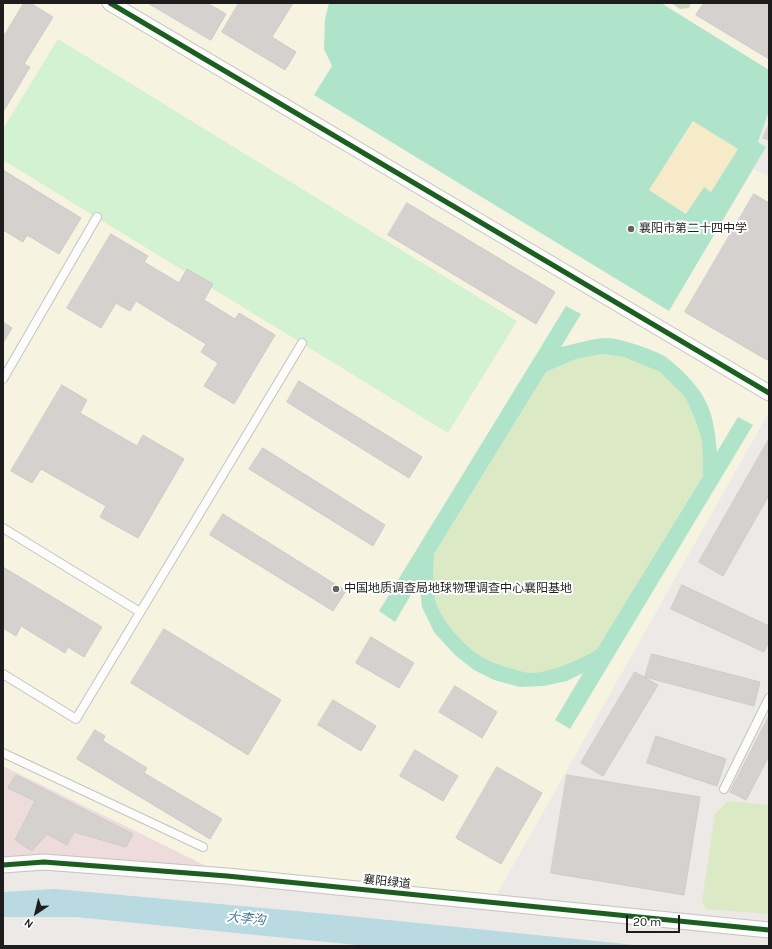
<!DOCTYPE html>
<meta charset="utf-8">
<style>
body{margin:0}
#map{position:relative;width:772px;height:949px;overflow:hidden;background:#ece9e6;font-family:Karla,sans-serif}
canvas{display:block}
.frame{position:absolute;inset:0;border:4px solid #1d1d1d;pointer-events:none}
.north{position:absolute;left:16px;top:893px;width:40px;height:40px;-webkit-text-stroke:3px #fff;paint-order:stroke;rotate:215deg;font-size:11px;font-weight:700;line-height:16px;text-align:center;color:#1d1d1d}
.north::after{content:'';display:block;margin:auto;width:14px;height:18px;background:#1d1d1d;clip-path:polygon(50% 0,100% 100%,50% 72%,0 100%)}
.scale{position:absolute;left:626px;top:915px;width:54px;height:18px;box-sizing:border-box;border:2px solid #1d1d1d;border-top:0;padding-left:5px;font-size:12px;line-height:14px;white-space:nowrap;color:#1d1d1d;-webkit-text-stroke:3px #fff;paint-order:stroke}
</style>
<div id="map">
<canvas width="772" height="949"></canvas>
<div class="frame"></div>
<div class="north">N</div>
<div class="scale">20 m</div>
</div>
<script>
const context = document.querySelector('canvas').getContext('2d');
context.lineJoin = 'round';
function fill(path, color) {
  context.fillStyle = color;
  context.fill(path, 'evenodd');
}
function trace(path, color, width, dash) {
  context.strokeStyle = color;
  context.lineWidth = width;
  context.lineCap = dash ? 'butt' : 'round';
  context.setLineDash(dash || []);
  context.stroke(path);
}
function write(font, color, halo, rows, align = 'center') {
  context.font = font + ' Karla,"Noto Sans SC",sans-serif';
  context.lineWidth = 4;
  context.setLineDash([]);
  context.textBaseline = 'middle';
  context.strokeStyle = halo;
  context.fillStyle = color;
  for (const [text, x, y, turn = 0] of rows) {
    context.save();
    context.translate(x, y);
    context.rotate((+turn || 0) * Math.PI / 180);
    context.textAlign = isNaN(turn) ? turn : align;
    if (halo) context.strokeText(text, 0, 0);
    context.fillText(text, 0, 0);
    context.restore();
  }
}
const commercial = new Path2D(`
 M3,766L227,876L3,865Z`);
const education = new Path2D(`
 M3,3H769V111L758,142L766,147L753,169L769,176V412L492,903L227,876L3,766Z`);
const grass = new Path2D(`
 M602,354L624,357L660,372L685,397L695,419L702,441L703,476L597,649C577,661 556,672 532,673C527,673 522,671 517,670C507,667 495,664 486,659C468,650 444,624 437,605C431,589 434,571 434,554L546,372L576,359Z
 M728,801L769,805V914L706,909L702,902L715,814Z`);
const forest = new Path2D(`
 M671,3H691L689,8L680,9Z`);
const sand = new Path2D(`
 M694,121L738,149L711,192L703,188L687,214L649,190Z`);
const park = new Path2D(`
 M58,39L517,321L448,433L3,160V129Z`);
const pitch = new Path2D(`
 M329,3H661L769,70V111L758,142L766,147L669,311L314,95L332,66L324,49L325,19ZM693,121L738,149L711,192L704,187L686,214L649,190Z
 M566,306L581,314L561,347C576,344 592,338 608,338C620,338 657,351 666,357C680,368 699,386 706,402C714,418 715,435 717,452L738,417L753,425L570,729L555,720L583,673L567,681L544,686L520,687L494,680L474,670L455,655L434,632L422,607L419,581L395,622L379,611ZM602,354L624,357L660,372L685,397L695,419L702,441L703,476L597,649C577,661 556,671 532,673C527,673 522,671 517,670C507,667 495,664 486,659C468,650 444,624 437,605C431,589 434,571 434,554L546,372L576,359Z`);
const water = new Path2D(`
 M56,889L339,915L644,946H367L75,917H3V892Z`);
const building = new Path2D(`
 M24,3H30L53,17L24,64L30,67L3,112V38Z
 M148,3H207L226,14L211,40Z
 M239,3H293L272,37L296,52L285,70L222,32Z
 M704,3H769V59L696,15Z
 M769,125V140L763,138Z
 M3,170L81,218L59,254L27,235L23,242L3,230Z
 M754,194L769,203V269L767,272L769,273V357L767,360L685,312Z
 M407,203L555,292L536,324L388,235Z
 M111,234L148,256L144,262L179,283L187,269L213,284L204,300L235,319L239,313L275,335L234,404L204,386L218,363L201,352L206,344L136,301L130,311L116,303L101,328L67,308Z
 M3,322L12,328L3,343Z
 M299,381L422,457L409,478L287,402Z
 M62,385L87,400L80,413L137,446L143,435L184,459L138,538L100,517L106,506L41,469L32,483L11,471Z
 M769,439V495L723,576L699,562Z
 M263,448L385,525L373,546L249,469Z
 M223,514L346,591L333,611L210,535Z
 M3,567L102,627L84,657L68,647L65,653L21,626L16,636L3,628Z
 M682,585L769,626V642L764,652L671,609Z
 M164,629L281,700L248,755L131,683Z
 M371,637L414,663L399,688L356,663Z
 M652,654L760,682L754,706L645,677Z
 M635,672L658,685L603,776L581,763Z
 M455,686L497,712L482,738L439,712Z
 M333,700L376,726L361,751L318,725Z
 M769,716V756L746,800L730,792Z
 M95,730L105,736L103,741L147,768L144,773L222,819L210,839L77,759Z
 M656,736L726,759L717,786L647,763Z
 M415,750L458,776L443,801L400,776Z
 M497,767L542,793L501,864L456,838Z
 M16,775L133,834L126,847L74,832L67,845L47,834L32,851L15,840L35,801L8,788Z
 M567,775L700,797L684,895L551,873Z`);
const lane = new Path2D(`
 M3,379L97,217
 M3,528L140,612
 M3,674L76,719L302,343
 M3,753L203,847
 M724,789L769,698`);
const street = new Path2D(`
 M110,3L769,393
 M3,865L44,862L227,876L769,930`);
const cycleway = new Path2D(`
 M110,3L769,393
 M3,865L44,862L227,876L769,930`);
const markers = [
 [631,229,4,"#656463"],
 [336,589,4,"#656463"]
];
const poiNames = [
 ["襄阳市第二十四中学",639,229],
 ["中国地质调查局地球物理调查中心襄阳基地",344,589]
];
const streetNames = [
 ["襄阳绿道",387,882,6]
];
const waterNames = [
 ["大李沟",246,919,6]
];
fill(commercial, '#eedcdc');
fill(education, '#f6f4e0');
fill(grass, '#dbeac4');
fill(forest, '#c8dbbb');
fill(sand, '#f6eac9');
fill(park, '#d3f2d1');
fill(pitch, '#b0e4ca');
fill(water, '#b8dae0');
fill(building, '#d4d1cf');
trace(building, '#cfcbc7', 1);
trace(lane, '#c4c3c2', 10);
trace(street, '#c4c3c2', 17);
trace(lane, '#fcfcfb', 8);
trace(street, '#fcfcfb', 15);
trace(cycleway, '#1b5e20', 5);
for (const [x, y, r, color] of markers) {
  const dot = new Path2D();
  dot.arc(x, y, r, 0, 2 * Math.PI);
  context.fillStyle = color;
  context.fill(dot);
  trace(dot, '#fff', 1.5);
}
write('12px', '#1d1d1d', '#fff', poiNames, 'left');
write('12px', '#1d1d1d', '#fff', streetNames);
write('italic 13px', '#42779f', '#fff', waterNames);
</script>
